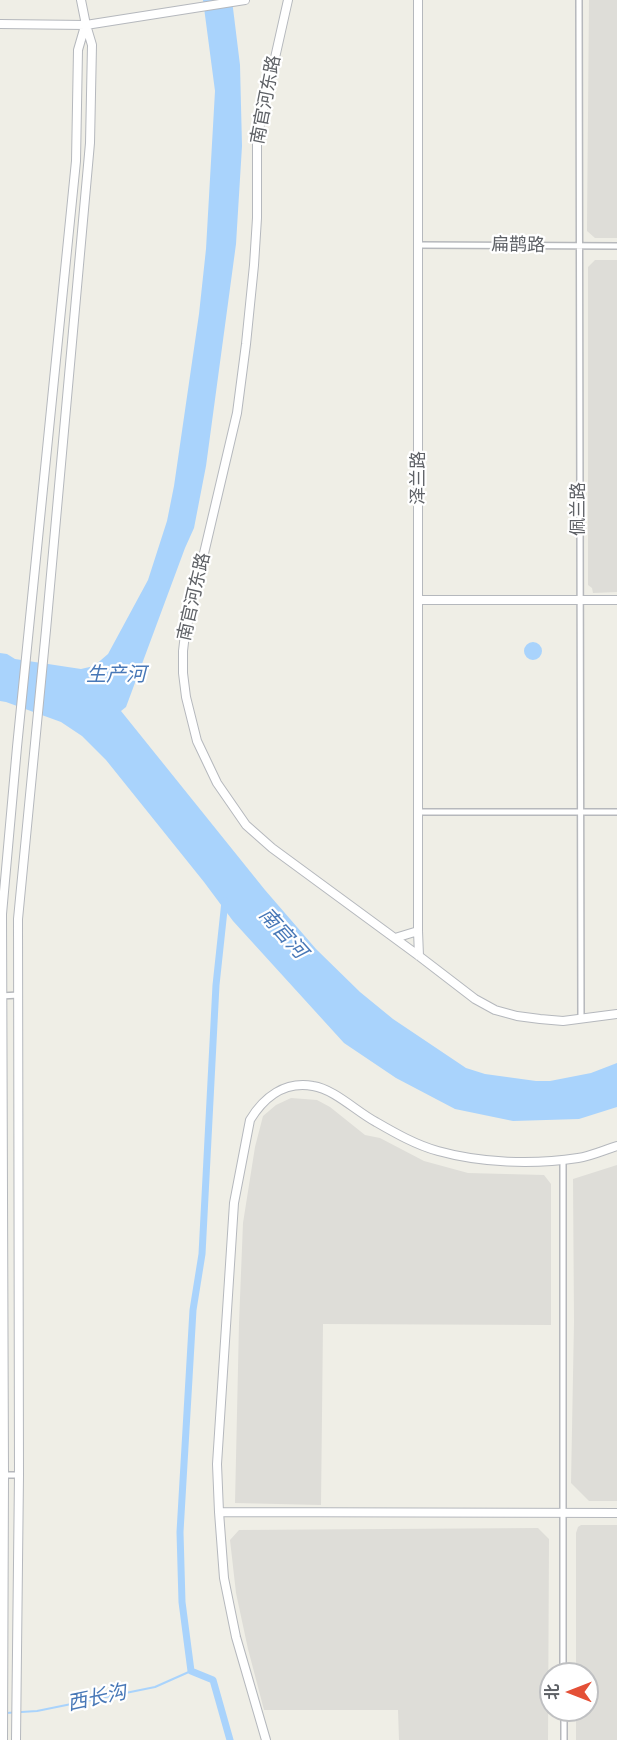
<!DOCTYPE html>
<meta charset="utf-8">
<style>
body{margin:0}
#map{position:relative;width:617px;height:1740px;overflow:hidden;background:#efeee6;font-family:"Roboto Condensed","Noto Sans SC",sans-serif}
canvas{display:block}
.north{position:absolute;left:539px;top:1662px;width:60px;height:60px;box-sizing:border-box;background:#fff;border:2px solid #bfc0c2;border-radius:50%;rotate:270deg;font-size:16px;font-weight:700;line-height:24px;text-align:center;color:#5e6166}
.north::after{content:'';display:block;margin:auto;width:21px;height:27px;background:#e45037;clip-path:polygon(50% 0,100% 100%,50% 72%,0 100%)}
</style>
<div id="map">
<canvas width="617" height="1740"></canvas>
<div class="north">北</div>
</div>
<script>
const context = document.querySelector('canvas').getContext('2d');
context.lineJoin = 'round';
function fill(path, color) {
  context.fillStyle = color;
  context.fill(path, 'evenodd');
}
function trace(path, color, width, dash) {
  context.strokeStyle = color;
  context.lineWidth = width;
  context.lineCap = dash ? 'butt' : 'round';
  context.setLineDash(dash || []);
  context.stroke(path);
}
function write(font, color, halo, rows, align = 'center') {
  context.font = font + ' "Roboto Condensed","Noto Sans SC",sans-serif';
  context.lineWidth = 4.5;
  context.setLineDash([]);
  context.textBaseline = 'middle';
  context.strokeStyle = halo;
  context.fillStyle = color;
  for (const [text, x, y, turn = 0] of rows) {
    context.save();
    context.translate(x, y);
    context.rotate((+turn || 0) * Math.PI / 180);
    context.textAlign = isNaN(turn) ? turn : align;
    if (halo) context.strokeText(text, 0, 0);
    context.fillText(text, 0, 0);
    context.restore();
  }
}
const industrial = new Path2D(`
 M589,0H617V238H595L587,231Z
 M595,260H617V592L593,593L592,588L588,585V267Z
 M291,1098L317,1100L330,1107L365,1135L380,1138L424,1161L468,1173L544,1175L551,1184V1325L323,1324L321,1505L235,1503L239,1323L243,1223L255,1147L263,1116L276,1105Z
 M617,1165V1501H589L571,1483L574,1322L573,1179Z
 M581,1525H617V1740H576V1710H587V1674H576V1533L578,1527Z
 M538,1528L549,1539L548,1740H399L398,1710H264L248,1649L236,1593L230,1540L239,1530Z`);
const water = new Path2D(`
 M203,0H232L240,65L242,146L236,244L206,466L194,528L185,548L126,707L121,711L265,890L316,949L360,992L393,1019L466,1068L485,1074L536,1081H550L591,1073L617,1063V1107L579,1119L513,1121L455,1109L396,1078L344,1043L233,921L204,882L106,760L82,736L61,722L6,702L0,701V653L7,654L15,659L81,669L94,666L108,654L148,580L167,521L174,486L199,314L206,249L215,91Z
 M524 651a9 9 0 1 1 18 0a9 9 0 1 1-18 0Z`);
const stream = new Path2D(`
 M6,1713L37,1711L155,1687L191,1671`);
const canal = new Path2D(`
 M225,901L216,985L202,1254L193,1310L180,1532L182,1602L191,1671L213,1680L230,1740`);
const street = new Path2D(`
 M579,0L581,1019
 M419,245L617,246
 M418,812H617
 M0,996L19,995
 M563,1159V1674
 M0,1475H19
 M564,1710V1740`);
const secondary = new Path2D(`
 M288,0L259,129L257,145V218L254,265L246,344L237,413L185,634L183,651V673L186,697L197,741L217,783L246,825L272,848L419,956L475,999L495,1010L517,1016L540,1019L563,1021L617,1014
 M418,0V931L419,956
 M0,24L86,25L245,0
 M418,600H617
 M395,938L418,931
 M219,1512L617,1513
 M3,1740L4,1475L2,914L17,747L76,161L78,50L85,26
 M16,1740L19,1475L18,919L46,630L90,143L92,45L86,25L81,0
 M266,1740L236,1637L224,1578L219,1512L217,1464L234,1203L250,1120C264,1097 285,1081 313,1086C334,1089 357,1112 376,1122C395,1133 416,1145 438,1151C481,1163 533,1165 578,1158C591,1156 604,1150 617,1146`);
const streetNames = [
 ["南官河东路",267,100,-79],
 ["扁鹊路",518,246,1],
 ["泽兰路",419,478,-90],
 ["佩兰路",579,509,-90],
 ["南官河东路",195,597,-77]
];
const waterNames = [
 ["生产河",116,676],
 ["南官河",282,934,48],
 ["西长沟",97,1699,-12]
];
fill(industrial, '#deddd8');
fill(water, '#a9d3fc');
trace(stream, '#a9d3fc', 2);
trace(canal, '#a9d3fc', 7);
trace(street, '#b6b8bc', 8);
trace(secondary, '#b5b8bd', 10);
trace(street, '#fff', 5);
trace(secondary, '#fff', 8);
write('18px', '#5e6166', '#fff', streetNames);
write('italic 20px', '#4878b7', '#fff', waterNames);
</script>
